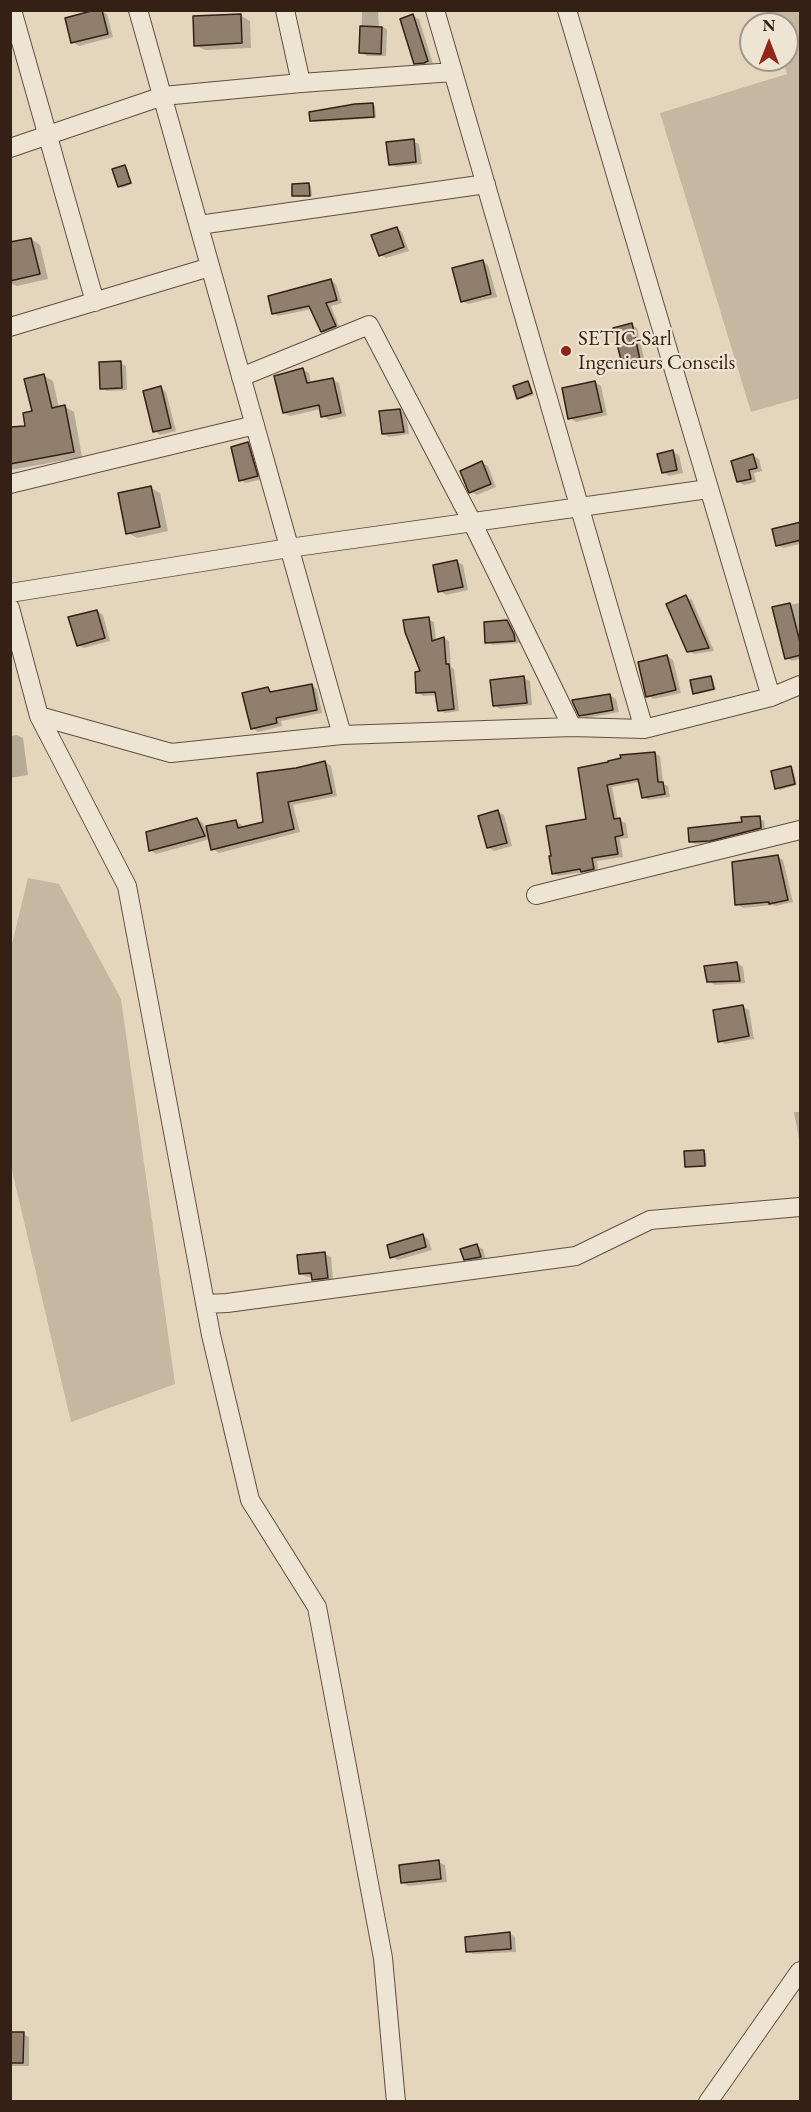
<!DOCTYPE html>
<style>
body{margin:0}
#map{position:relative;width:811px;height:2112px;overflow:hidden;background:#e4d6bd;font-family:"EB Garamond",serif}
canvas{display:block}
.frame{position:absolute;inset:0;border:12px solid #352015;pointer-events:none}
.north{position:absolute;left:739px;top:12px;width:60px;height:60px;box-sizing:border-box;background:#ede4d4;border:2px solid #a39688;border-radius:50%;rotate:0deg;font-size:16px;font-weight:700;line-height:24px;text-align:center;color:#352015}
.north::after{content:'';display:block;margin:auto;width:21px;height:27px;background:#8f2418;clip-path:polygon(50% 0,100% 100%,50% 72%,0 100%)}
</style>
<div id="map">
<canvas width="811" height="2112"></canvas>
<div class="frame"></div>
<div class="north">N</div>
</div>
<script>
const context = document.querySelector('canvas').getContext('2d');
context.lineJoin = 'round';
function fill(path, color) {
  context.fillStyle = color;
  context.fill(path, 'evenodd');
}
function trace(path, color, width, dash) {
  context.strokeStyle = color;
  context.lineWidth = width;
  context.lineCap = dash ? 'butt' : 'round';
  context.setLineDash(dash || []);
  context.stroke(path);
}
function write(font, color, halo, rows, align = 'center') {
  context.font = font + ' "EB Garamond",serif';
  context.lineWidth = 4.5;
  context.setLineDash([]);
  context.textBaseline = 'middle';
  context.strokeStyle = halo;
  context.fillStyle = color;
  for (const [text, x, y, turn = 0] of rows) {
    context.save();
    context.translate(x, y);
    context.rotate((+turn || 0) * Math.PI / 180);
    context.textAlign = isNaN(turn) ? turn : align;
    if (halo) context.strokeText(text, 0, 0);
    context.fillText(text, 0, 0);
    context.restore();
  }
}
const green = new Path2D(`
 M768,11H800V398L751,412L660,113L787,74L783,60H787V24H772Z
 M28,878L59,884L121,999L175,1384L71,1422L11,1166V948Z`);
const shadow = new Path2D(`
 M362,10H378L379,27L381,26L387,29L386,56H367L361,52Z
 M101,11L107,14L113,37L79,46L73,42Z
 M240,15L250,21L251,48L205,50L195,45Z
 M413,16L419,19L433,64L421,66L415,63Z
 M373,105L375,106L376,118L314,122L312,120Z
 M413,141L419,144L422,164L396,167L390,164Z
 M124,167L127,168L132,184L122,188L120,186Z
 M309,185L311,186L312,196H294Z
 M397,228L402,232L409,251L386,258L380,255Z
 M31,239L40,245L48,279L17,286L10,283V244Z
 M482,261L488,265L497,297L468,304L462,301Z
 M331,281L336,284L342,303L331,306L340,329L327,335L322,331L312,309L278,316L273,313Z
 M631,325L637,328L646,367L630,371L624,367Z
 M120,363L126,366L127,390L107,391L101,388Z
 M303,370L309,373L311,384L333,380L339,383L346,416L329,420L323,416L321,409L290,416L284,413Z
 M44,376L53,381L59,408L65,407L74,412L82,457L10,470V428L27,427L34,412Z
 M595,382L601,386L607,415L576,422L570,418Z
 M527,383L530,384L534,395L521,399L519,398Z
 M161,388L166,392L176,431L160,435L155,431Z
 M400,410L406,414L409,434L389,437L383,434Z
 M248,444L254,448L263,479L246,483L240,480Z
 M673,452L679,455L683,473L669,476L663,472Z
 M753,456L759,459L762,471L754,473L756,482L744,485L738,481Z
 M482,463L488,466L496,487L477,495L471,492Z
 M151,488L160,493L168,531L137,538L128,533Z
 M800,524V544L783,548L777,545Z
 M457,562L463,565L468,590L446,595L440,591Z
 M686,597L692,600L714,651L694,654L688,651Z
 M800,603V659L792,661L786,658L774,608Z
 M97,611L103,615L110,641L84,648L78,645Z
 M428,619L434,622L436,641L444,638L449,641L451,667L454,669L459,711L445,713L439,710L437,695L423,696L418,692Z
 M507,621L513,625L520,643L493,645L487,642Z
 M667,656L673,660L681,693L654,699L648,696Z
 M710,677L713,679L716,690L697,694L695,693Z
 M524,678L530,681L532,705L500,709L494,705Z
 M311,685L317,689L322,713L281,721L282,726L258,732L252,728L268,689L275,693Z
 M610,695L616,699L619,712L586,718L580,715Z
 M17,735L23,738L28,775L10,778V736Z
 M654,753L660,756L663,784L668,786L670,797L648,800L643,797L640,782L612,787L618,820L626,823L628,838L620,839L623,857L597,861L598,872L588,874L583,872L558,876L553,873L588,821L580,769Z
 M325,762L331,766L337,796L293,805L300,832L219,853L213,849L210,839L156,854L150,850L197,819L203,823L205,828L236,822L242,825L243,828L264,823L296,769Z
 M791,768L793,769L797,785L779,790L776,788Z
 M498,812L504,815L512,846L494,851L488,847Z
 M759,818L764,821L765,830L716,843L695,844L690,841Z
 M778,857L783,860L793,902L776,906L773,905L743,908L737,904Z
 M737,963L743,967L745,983L715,985L708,981Z
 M743,1007L749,1010L754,1039L725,1044L720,1041Z
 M794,1112H800V1144Z
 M704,1152L706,1153L707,1166H687Z
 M422,1235L428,1239L432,1250L398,1260L392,1257Z
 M477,1246L483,1249L486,1260L471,1262L465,1259Z
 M325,1254L331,1257L333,1281L320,1283L314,1279L313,1276L307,1277L301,1273Z
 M439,1862L445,1865L447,1882L408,1886L402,1882Z
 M509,1933L515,1937L516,1952L473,1954L468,1951Z
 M10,2034H23L29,2037V2066H10Z`);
const building = new Path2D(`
 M95,10H102L108,34L71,43L65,18Z
 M241,14L242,43L194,46L193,16Z
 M413,14L428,61L424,63L414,64L400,19Z
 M360,26L382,27L381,54L359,53Z
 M373,103L374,117L310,121L309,112L355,104Z
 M414,139L416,162L389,165L386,142Z
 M125,165L131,183L118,187L112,169Z
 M309,183L310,196H292V184Z
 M397,227L404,247L379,256L371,235Z
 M31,238L40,274L10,281V242Z
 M483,260L491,294L461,302L452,268Z
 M331,279L337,300L326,303L336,326L321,332L309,306L272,314L268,296Z
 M632,323L641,364L623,368L613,328Z
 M121,361L122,388L100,389L99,362Z
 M303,368L307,383L333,378L341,413L321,417L319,405L283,413L274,376Z
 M44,374L52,408L65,405L74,452L10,464V427L25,426L23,413L32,411L24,379Z
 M528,381L532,393L517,399L513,386Z
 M595,381L602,412L568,419L562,388Z
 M161,386L171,428L153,432L143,391Z
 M400,409L404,432L382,434L379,411Z
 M248,442L258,476L239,481L231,447Z
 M673,450L677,470L662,473L657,454Z
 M753,454L757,468L749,470L751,479L737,482L731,461Z
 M482,461L491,484L469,493L460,471Z
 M151,486L160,527L126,534L118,493Z
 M801,522V540L776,546L772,529Z
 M457,560L463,587L438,592L433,565Z
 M686,595L709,648L687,652L666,604Z
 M790,603L801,646V655L785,659L772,607Z
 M97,610L105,638L77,646L68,617Z
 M429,617L432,641L444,637L446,664H449L454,709L438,711L435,692L416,693L415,672L420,671L405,632L403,620Z
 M507,620L514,634L515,641L485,643L484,622Z
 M667,655L676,690L646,697L638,662Z
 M524,676L527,703L493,706L490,680Z
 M711,676L714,689L693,694L690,680Z
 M312,684L317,710L276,718L277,723L251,729L242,693L268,687L270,692Z
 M610,694L613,710L579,716L573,703L572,700Z
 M655,752L658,782H663L665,794L642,798L638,779L607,785L614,819L620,818L623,835L615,837L618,854L592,858L594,869L581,872L580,869L552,874L549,856H551L546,826L586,819L578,768L608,762V761L621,758L620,755Z
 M325,761L332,793L288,802L294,829L211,850L206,826L236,820L238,828L263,822L257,773L296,768Z
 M791,766L795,784L775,789L771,771Z
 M498,810L507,843L487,848L478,816Z
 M760,816L761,828L710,841L689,842L688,828L742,822L741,817Z
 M197,818L205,836L149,851L146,832Z
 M778,855L788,900L769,904V902L735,905L732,862Z
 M737,962L740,981L707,982L704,966Z
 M743,1005L749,1036L718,1042L713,1010Z
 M704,1150L705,1166L685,1167L684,1151Z
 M423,1234L426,1247L390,1258L387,1245Z
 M477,1244L481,1257L464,1260L460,1249Z
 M325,1252L328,1278L312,1280L311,1273L299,1274L297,1255Z
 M439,1860L441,1879L401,1883L399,1865Z
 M510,1932L511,1949L466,1952L465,1937Z
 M10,2032H24L23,2063H10Z`);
const street = new Path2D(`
 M12,10L95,302
 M138,10L342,735
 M285,10L301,83
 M435,10L644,729
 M567,10L771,697
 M10,148L163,96L301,83L453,72
 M199,225L486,184
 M10,327L210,267
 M241,377L369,325L472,522L572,727
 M10,484L255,425
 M10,593L289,548L708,489
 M10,608L39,716L127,886L211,1335L250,1500L317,1607L383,1958L396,2102
 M39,716L171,753L342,735L572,727L644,729L771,697L800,685
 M536,895L800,830
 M205,1304L227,1303L576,1256L650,1220L800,1207
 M708,2102L800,1971`);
const markers = [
 [566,351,6,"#8f2418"]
];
const poiNames = [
 ["SETIC-Sarl",578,339],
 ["Ingenieurs Conseils",578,363]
];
fill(green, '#c6b7a0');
fill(shadow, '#0003');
fill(building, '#907f6c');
trace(building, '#352015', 1.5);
trace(street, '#614e3f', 20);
trace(street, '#ede4d4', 18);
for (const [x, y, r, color] of markers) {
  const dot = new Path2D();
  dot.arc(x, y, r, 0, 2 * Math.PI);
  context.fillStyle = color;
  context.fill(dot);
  trace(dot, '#ede4d4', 2);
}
write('21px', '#352015', '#ede4d4', poiNames, 'left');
</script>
